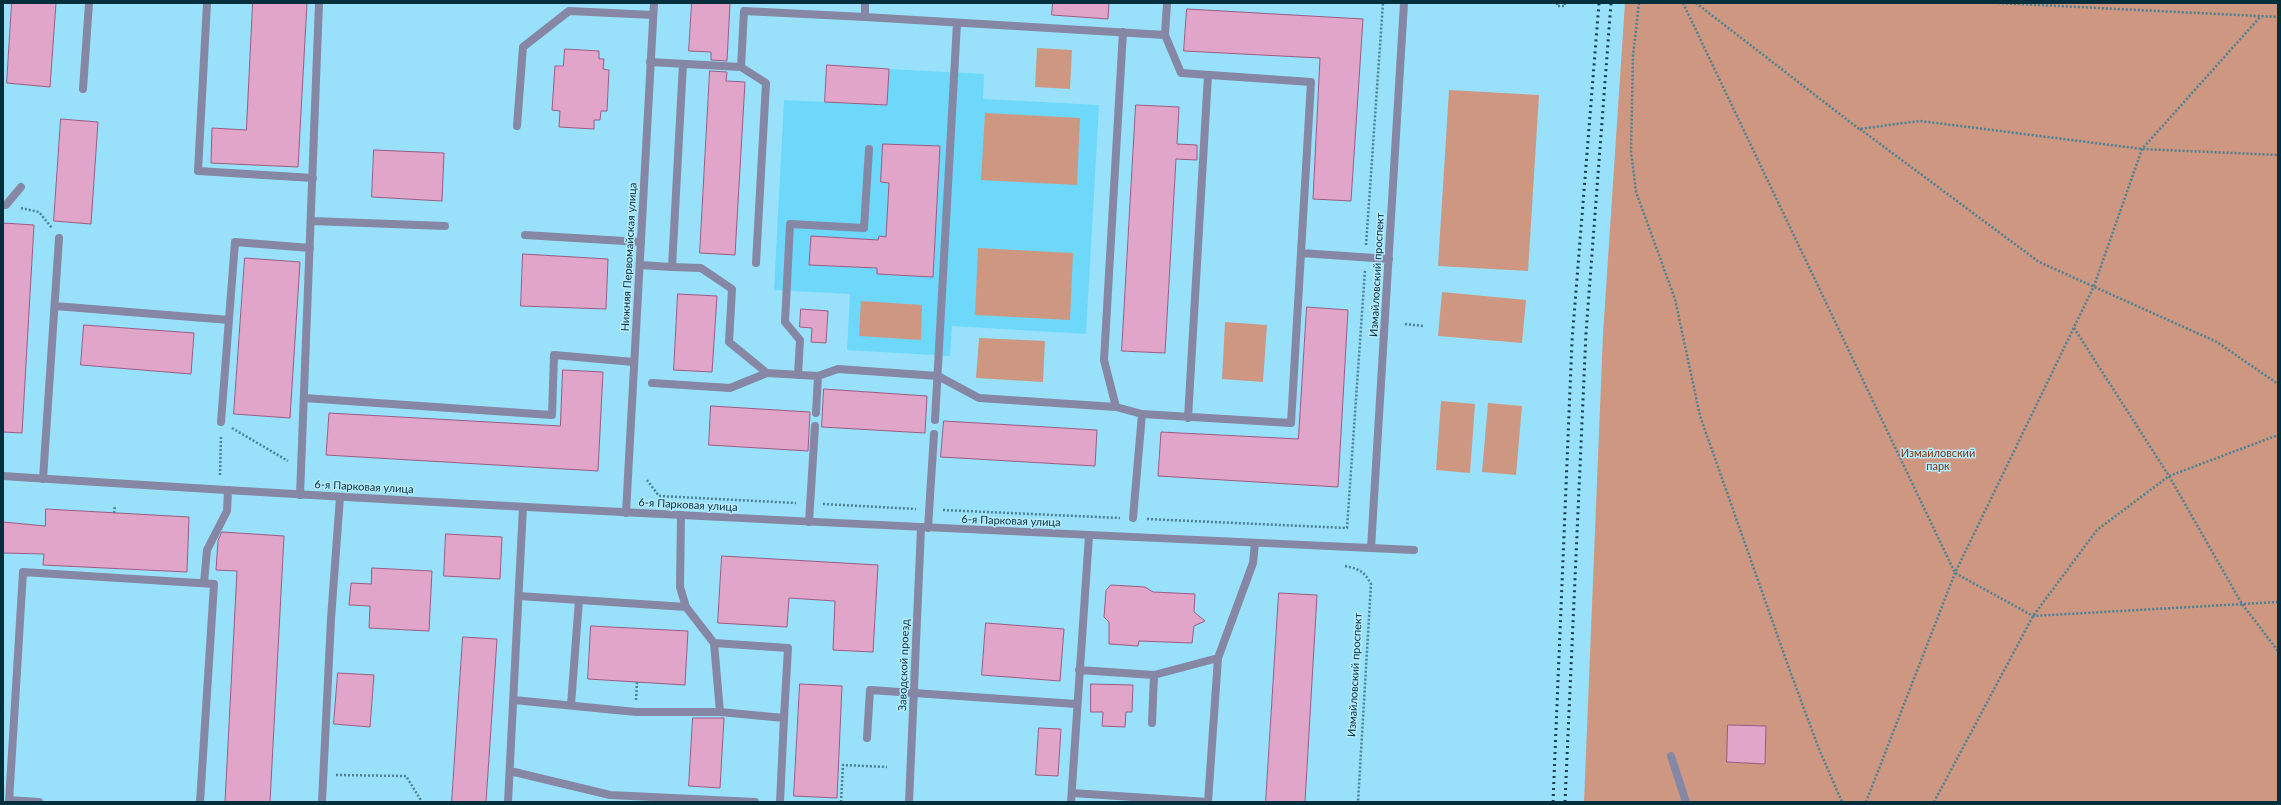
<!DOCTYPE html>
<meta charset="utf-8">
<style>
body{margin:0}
#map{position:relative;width:2281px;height:805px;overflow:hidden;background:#99e1fa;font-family:Lato,sans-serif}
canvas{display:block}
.frame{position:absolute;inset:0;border:4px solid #032e3b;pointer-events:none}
</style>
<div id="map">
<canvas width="2281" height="805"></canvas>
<div class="frame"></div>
</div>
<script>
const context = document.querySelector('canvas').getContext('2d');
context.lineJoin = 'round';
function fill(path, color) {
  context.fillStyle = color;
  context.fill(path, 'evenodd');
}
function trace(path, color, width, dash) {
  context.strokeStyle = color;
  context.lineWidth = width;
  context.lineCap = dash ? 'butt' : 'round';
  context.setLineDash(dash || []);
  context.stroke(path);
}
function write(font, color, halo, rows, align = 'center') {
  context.font = font + ' Lato,sans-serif';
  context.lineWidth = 3;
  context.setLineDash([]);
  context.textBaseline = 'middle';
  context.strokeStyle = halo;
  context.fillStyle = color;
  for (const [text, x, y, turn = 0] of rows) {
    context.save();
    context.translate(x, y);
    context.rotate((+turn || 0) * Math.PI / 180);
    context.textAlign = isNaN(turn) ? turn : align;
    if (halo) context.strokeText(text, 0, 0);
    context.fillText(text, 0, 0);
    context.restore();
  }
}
const built = new Path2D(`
 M889,69L984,74L983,99L1099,105L1086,334L952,326L950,356L847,350L850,294L774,290L784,100L887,105Z`);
const green = new Path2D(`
 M1625,3H2278V802H1584L1603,334Z
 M1037,48L1072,50L1070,89L1035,87Z
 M1449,90L1539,95L1528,271L1438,266Z
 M985,113L1080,118L1077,185L981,180Z
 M978,248L1073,253L1070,320L975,315Z
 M1442,292L1526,300L1522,343L1438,336Z
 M861,301L922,305L921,340L859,336Z
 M1225,322L1267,325L1263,382L1222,379Z
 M979,338L1045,341L1043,382L976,378Z
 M1441,401L1475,404L1470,473L1436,470Z
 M1488,403L1522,406L1516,475L1482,472Z`);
const building = new Path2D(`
 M12,3H56L50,87L7,83Z
 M253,3H307L298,167L211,163L212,128L246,130Z
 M692,3H730L727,61L711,60V52L689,51Z
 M1053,3H1109L1108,19L1052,15Z
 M1187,9L1363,19L1351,201L1313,199L1320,58L1184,51Z
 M565,49L599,51V59H604L603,69L609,70L607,111H601L600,120H594V129L559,127L560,111L552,110L555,66H563Z
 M827,65L889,69L887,105L825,102Z
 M710,71L727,72L726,81L745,82L735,255L700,253Z
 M1136,105L1179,107L1177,144L1197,145V160L1176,159L1165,353L1122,351Z
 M61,119L98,122L91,224L54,221Z
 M883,144L940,146L933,277L877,274V268L809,265L811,236L878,240L879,236L886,237L889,183L881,182Z
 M374,150L444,153L442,201L372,197Z
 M3,223L34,225L22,433L3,432Z
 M523,254L608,259L606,309L521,306Z
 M245,258L300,262L290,418L234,414Z
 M678,294L717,296L712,372L674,370Z
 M1307,307L1348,310L1338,487L1158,476L1161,432L1298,439Z
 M801,309L828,311L826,343L811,342L812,328L800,327Z
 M84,325L194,333L191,374L81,365Z
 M563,370L603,372L598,471L326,455L329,413L560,426Z
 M824,389L927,396L925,433L822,427Z
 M711,406L810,412L808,451L709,445Z
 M944,421L1097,430L1095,466L941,457Z
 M46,509L189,517L187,572L43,565L44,554L3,553V522L45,526Z
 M222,532L284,536L270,802H225L237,571L216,570L218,541Z
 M446,534L502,537L500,579L444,576Z
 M722,556L878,565L873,652L833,650L835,601L789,598L787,627L718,623Z
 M372,568L432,571L429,631L369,628L370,606L349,605L351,583L371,584Z
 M1111,585L1145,587L1153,592L1195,594L1194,612L1205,621L1194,626L1192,643L1139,641L1138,646L1109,644V622L1104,617L1106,591Z
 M1279,593L1317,595L1305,802H1266Z
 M986,623L1064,629L1060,681L982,675Z
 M591,626L688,631L685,685L588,679Z
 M463,637L497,639L486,802H452Z
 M338,673L374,675L370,727L334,724Z
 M800,684L842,686L837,798L794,796Z
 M1091,684L1133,685L1132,712H1126L1125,727L1102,726L1103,712H1091Z
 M693,718H724L720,788L689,786Z
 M1728,725L1766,726L1765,764L1727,762Z
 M1039,728L1061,729L1058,776L1036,775Z`);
const path = new Path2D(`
 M1557,3V6H1565V3
 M1639,3L1633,56L1631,152L1636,192L1675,299L1700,416L1790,671L1819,749L1842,802
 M1683,3L1955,573L2033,616L2278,602
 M1696,3L1859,129L1920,121L2142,149L2278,155
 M1998,3L2278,17
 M1860,129L2039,262L2217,342L2278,384
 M21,208L39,212L52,228
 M1366,245L1383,3
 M1405,324L1423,326
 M2074,328L2169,476L2242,604L2278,651
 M232,428L288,461
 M220,475L221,435
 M647,480L659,496L796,503
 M823,504L916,509
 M943,510L1120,518
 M114,513L115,505
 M1147,519L1347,528L1365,270
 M1345,566C1359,569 1364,571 1371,584L1358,802
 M636,700L637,682
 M336,775L406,776L422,802
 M841,802L843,765L887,767
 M1866,802L1955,573L2094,286L2142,149L2261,16
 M1934,802L2033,616L2097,530L2169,476L2278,435`);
const service = new Path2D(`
 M207,3L198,171L313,178
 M865,17L1165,35
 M1123,32L1104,360L1116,407L1142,414
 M650,62L741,67L744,11L865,17V3
 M741,67L766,83L756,263
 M83,89L89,3
 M517,126L523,47L569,11L653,15
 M3,205H6L21,187
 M311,221L445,226
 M525,235L641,242
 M1301,253L1389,259
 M640,265L672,267L683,64
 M672,267L701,268L732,289L729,342L767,373L818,376L816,413
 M55,306L229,320
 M798,375L800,340L785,322L790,224L864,228L869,149
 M818,376L838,369L938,376L979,398L1116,407
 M652,383L730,388L767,373
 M304,398L552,415L554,355L634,362
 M1188,418L1208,75
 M935,420L957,23
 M221,422L235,242L310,248
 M43,479L59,238
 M300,495L319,3
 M1133,518L1142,414L1291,423L1311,82L1181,73L1165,35L1167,3
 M809,522L815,426
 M928,528L934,434
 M1371,548L1414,550
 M204,583L207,550L227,511L228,490
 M519,596L686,607L680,587L681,515
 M686,607L714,643
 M1079,670L1154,675L1218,658
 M514,700L636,712H720L784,718L780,802
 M571,705L579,600
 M720,712L714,643L788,648L784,718
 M1152,723L1154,675
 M867,738L870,690L1076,704
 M1671,756L1686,802
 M510,771L610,795L755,802
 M1072,793L1208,802L1218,658L1253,563L1255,543
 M9,800L39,802
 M9,802L23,572L214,584L200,802
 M322,802L331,619L340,497
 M508,802L523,507
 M1071,802L1089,535`);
const minor = new Path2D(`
 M3,476C459,506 915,527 1371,548L1404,3
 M626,513L654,3
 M909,802L921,528`);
const rail = new Path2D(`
 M1553,802L1572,341L1599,3
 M1565,802L1586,333L1611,3`);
const streetNames = [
 ["Нижняя Первомайская улица",629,257,-87],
 ["Измайловский проспект",1377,275,-87],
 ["6-я Парковая улица",364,487,3],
 ["6-я Парковая улица",688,505,3],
 ["6-я Парковая улица",1011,521,2],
 ["Заводской проезд",904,665,-88],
 ["Измайловский проспект",1355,675,-87]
];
const parkNames = [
 ["Измайловский",1938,453],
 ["парк",1938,466]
];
fill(built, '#6ed8fb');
fill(green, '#ce9781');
fill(building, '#e1a5c9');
trace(building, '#9b5b83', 1);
trace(path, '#498294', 2.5, [2, 2]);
trace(service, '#8587a5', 8);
trace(minor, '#8587a5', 8);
trace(rail, '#13414f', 3, [2, 4]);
write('11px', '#032e3b', '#b7ebfe', streetNames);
write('11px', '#7d320e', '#b7ebfe', parkNames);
</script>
